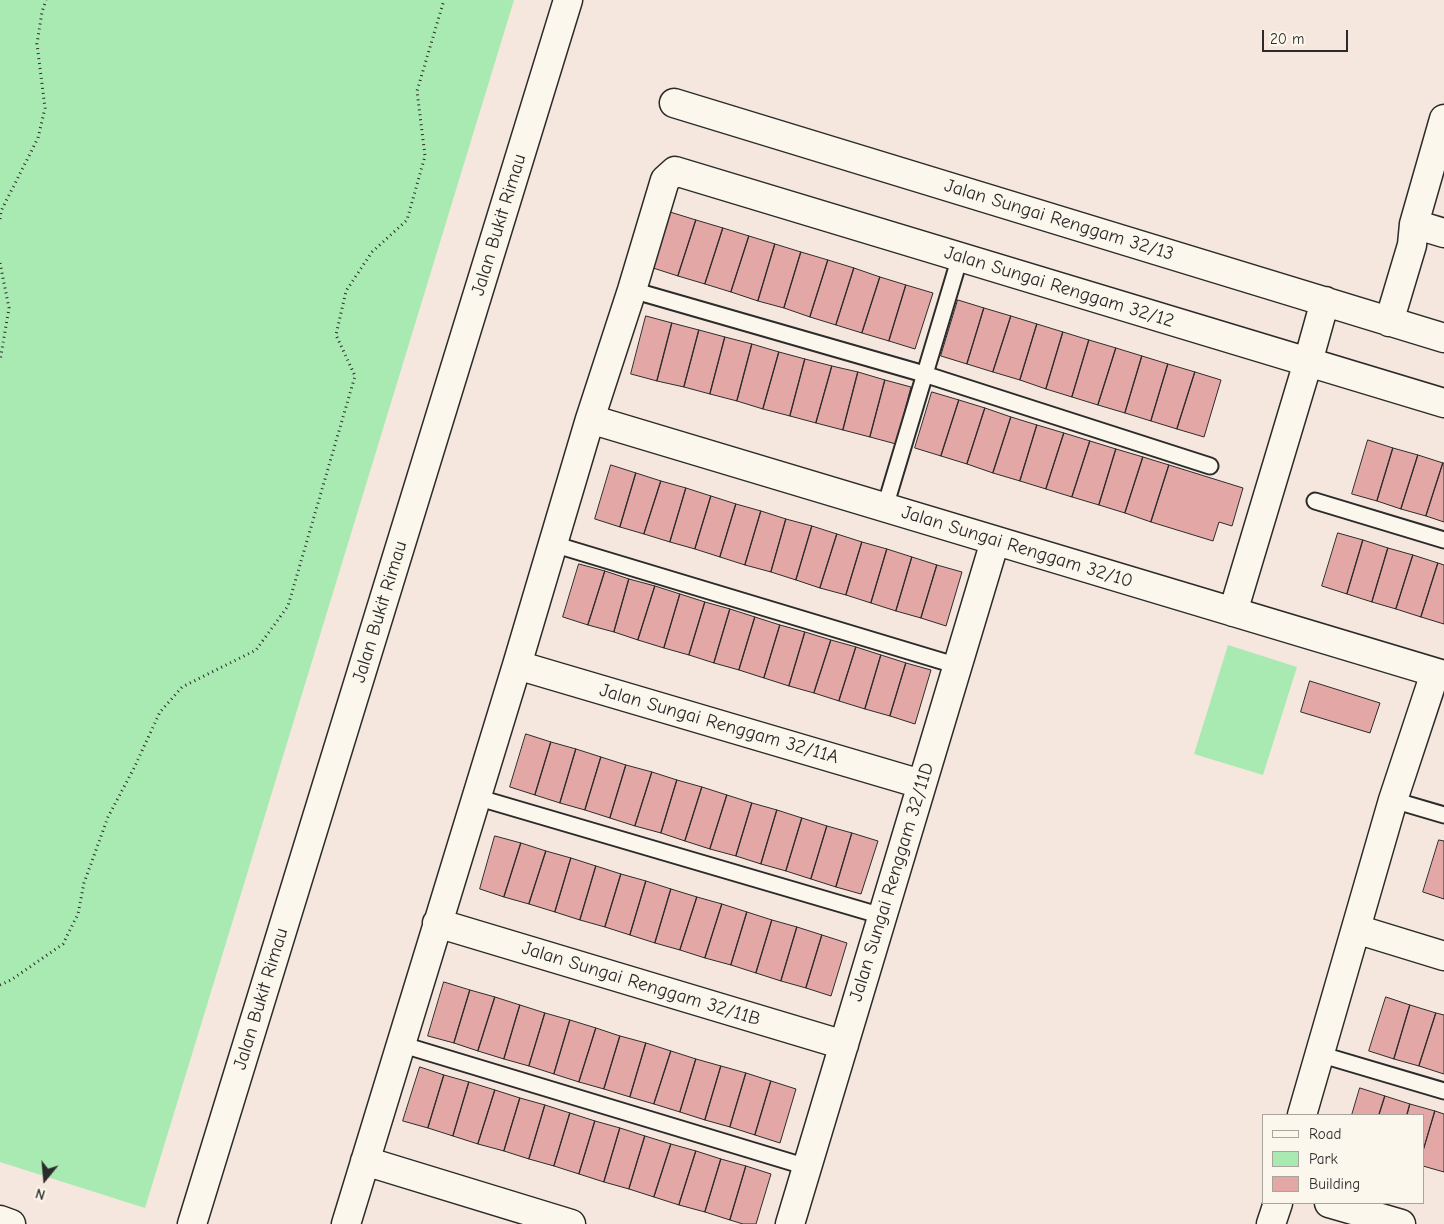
<!DOCTYPE html>
<style>
body{margin:0}
#map{position:relative;width:1444px;height:1224px;overflow:hidden;background:#f6e7de;font-family:"Comic Neue",sans-serif}
canvas{display:block}
.legend{position:absolute;left:1262px;top:1114px;width:162px;height:90px;box-sizing:border-box;background:#fbf7ec;border:1px solid #a8a59f;margin:0;padding:6px 9px;list-style:none;font-size:15px;color:#2b2b2b}
.legend li{display:flex;align-items:center;gap:10px;height:25px}
.legend b{width:25px;border:1px solid #a8a59f}
.north{position:absolute;left:20px;top:1154px;width:50px;height:50px;-webkit-text-stroke:4px #fbf7ec;paint-order:stroke;rotate:197deg;font-size:14px;font-weight:700;line-height:20px;text-align:center;color:#2b2b2b}
.north::after{content:'';display:block;margin:auto;width:18px;height:22px;background:#2b2b2b;clip-path:polygon(50% 0,100% 100%,50% 72%,0 100%)}
.scale{position:absolute;left:1262px;top:30px;width:86px;height:22px;box-sizing:border-box;border:2px solid #2b2b2b;border-top:0;padding-left:6px;font-size:15px;line-height:18px;white-space:nowrap;color:#2b2b2b;-webkit-text-stroke:4px #fbf7ec;paint-order:stroke}
</style>
<div id="map">
<canvas width="1444" height="1224"></canvas>
<ul class="legend">
<li><b style="height:6px;background:#fbf7ec"></b>Road</li>
<li><b style="height:14px;background:#a9eab2"></b>Park</li>
<li><b style="height:14px;background:#e3a8a6"></b>Building</li>
</ul>
<div class="north">N</div>
<div class="scale">20 m</div>
</div>
<script>
const context = document.querySelector('canvas').getContext('2d');
context.lineJoin = 'round';
function fill(path, color) {
  context.fillStyle = color;
  context.fill(path, 'evenodd');
}
function trace(path, color, width, dash) {
  context.strokeStyle = color;
  context.lineWidth = width;
  context.lineCap = dash ? 'butt' : 'round';
  context.setLineDash(dash || []);
  context.stroke(path);
}
function write(font, color, halo, rows, align = 'center') {
  context.font = font + ' "Comic Neue",sans-serif';
  context.lineWidth = 4.5;
  context.setLineDash([]);
  context.textBaseline = 'middle';
  context.strokeStyle = halo;
  context.fillStyle = color;
  for (const [text, x, y, turn = 0] of rows) {
    context.save();
    context.translate(x, y);
    context.rotate((+turn || 0) * Math.PI / 180);
    context.textAlign = isNaN(turn) ? turn : align;
    if (halo) context.strokeText(text, 0, 0);
    context.fillText(text, 0, 0);
    context.restore();
  }
}
const green = new Path2D(`
 M0,0H514L145,1208L0,1162Z
 M1228,645L1297,667L1263,775L1194,754Z`);
const building = new Path2D(`
 M670,212L696,220L678,276L653,268Z
 M696,220L723,228L705,284L678,276Z
 M723,228L749,236L731,292L705,284Z
 M749,236L775,244L758,301L731,292Z
 M775,244L801,252L784,308L758,301Z
 M801,252L828,260L810,317L784,308Z
 M828,260L854,268L836,325L810,317Z
 M854,268L880,277L862,333L836,325Z
 M880,277L906,285L889,341L862,333Z
 M906,285L933,293L915,349L889,341Z
 M958,300L984,308L967,364L941,356Z
 M984,308L1011,316L993,372L967,364Z
 M646,316L672,323L657,381L631,374Z
 M1011,316L1037,324L1020,380L993,372Z
 M672,323L699,330L684,387L657,381Z
 M1037,324L1063,332L1046,389L1020,380Z
 M699,330L725,337L710,394L684,387Z
 M1063,332L1089,340L1072,397L1046,389Z
 M725,337L752,344L737,401L710,394Z
 M1089,340L1116,348L1098,405L1072,397Z
 M752,344L779,352L763,409L737,401Z
 M1116,348L1142,356L1125,413L1098,405Z
 M779,352L805,359L790,416L763,409Z
 M1142,356L1168,364L1151,421L1125,413Z
 M805,359L832,366L816,423L790,416Z
 M1168,364L1195,372L1177,429L1151,421Z
 M832,366L858,372L843,430L816,423Z
 M858,372L885,380L870,437L843,430Z
 M1195,372L1221,380L1204,437L1177,429Z
 M885,380L911,387L896,444L870,437Z
 M932,392L959,400L941,456L915,448Z
 M959,400L985,408L967,464L941,456Z
 M985,408L1011,417L993,473L967,464Z
 M1011,417L1037,425L1020,481L993,473Z
 M1037,425L1064,433L1046,489L1020,481Z
 M1064,433L1090,441L1072,497L1046,489Z
 M1368,440L1393,448L1377,501L1352,494Z
 M1090,441L1116,449L1099,505L1072,497Z
 M1393,448L1418,455L1401,509L1377,501Z
 M1116,449L1143,457L1125,513L1099,505Z
 M1418,455L1443,463L1426,516L1401,509Z
 M1143,457L1169,465L1151,522L1125,513Z
 M1443,463H1444V522L1426,516Z
 M611,465L636,473L620,527L595,519Z
 M1169,465L1243,488L1232,526L1219,522L1213,541L1151,522Z
 M636,473L661,481L644,534L620,527Z
 M661,481L686,488L670,542L644,534Z
 M686,488L711,496L695,549L670,542Z
 M711,496L736,504L720,557L695,549Z
 M736,504L761,511L745,565L720,557Z
 M761,511L786,519L771,572L745,565Z
 M786,519L812,526L796,580L771,572Z
 M812,526L837,534L820,588L796,580Z
 M1338,533L1363,540L1347,594L1322,586Z
 M837,534L862,542L846,595L820,588Z
 M1363,540L1388,548L1372,602L1347,594Z
 M862,542L887,549L871,603L846,595Z
 M1388,548L1413,555L1396,609L1372,602Z
 M887,549L912,557L896,611L871,603Z
 M1413,555L1438,563L1421,617L1396,609Z
 M912,557L937,565L921,618L896,611Z
 M1438,563L1444,565V624L1421,617Z
 M579,564L605,571L588,625L563,617Z
 M937,565L962,572L946,626L921,618Z
 M605,571L629,579L614,632L588,625Z
 M629,579L655,586L638,640L614,632Z
 M655,586L680,594L664,648L638,640Z
 M680,594L705,602L689,655L664,648Z
 M705,602L730,609L714,663L689,655Z
 M730,609L755,617L739,670L714,663Z
 M755,617L780,625L764,678L739,670Z
 M780,625L805,632L789,686L764,678Z
 M805,632L831,640L814,693L789,686Z
 M831,640L856,647L839,701L814,693Z
 M856,647L881,655L865,709L839,701Z
 M881,655L906,663L890,716L865,709Z
 M906,663L931,670L915,724L890,716Z
 M1310,681L1380,703L1370,733L1301,712Z
 M526,734L551,742L535,795L510,787Z
 M551,742L576,749L560,803L535,795Z
 M576,749L601,757L585,810L560,803Z
 M601,757L626,765L610,818L585,810Z
 M626,765L652,772L635,826L610,818Z
 M652,772L677,780L661,833L635,826Z
 M677,780L702,787L685,841L661,833Z
 M702,787L727,795L710,849L685,841Z
 M727,795L752,803L736,856L710,849Z
 M752,803L777,810L761,864L736,856Z
 M777,810L802,818L786,871L761,864Z
 M802,818L827,826L811,879L786,871Z
 M827,826L852,833L836,887L811,879Z
 M852,833L878,841L861,894L836,887Z
 M495,836L521,843L504,897L480,889Z
 M1439,840L1444,841V899L1423,892Z
 M521,843L546,851L529,904L504,897Z
 M546,851L571,858L555,912L529,904Z
 M571,858L596,866L580,920L555,912Z
 M596,866L621,874L605,927L580,920Z
 M621,874L646,881L630,935L605,927Z
 M646,881L671,889L655,943L630,935Z
 M671,889L697,897L680,950L655,943Z
 M697,897L722,904L705,958L680,950Z
 M722,904L747,912L731,965L705,958Z
 M747,912L772,920L756,973L731,965Z
 M772,920L797,927L781,981L756,973Z
 M797,927L822,935L806,988L781,981Z
 M822,935L847,943L831,996L806,988Z
 M444,982L470,990L454,1043L428,1036Z
 M470,990L495,997L478,1051L454,1043Z
 M495,997L520,1005L504,1059L478,1051Z
 M1386,997L1410,1005L1394,1059L1369,1051Z
 M520,1005L545,1013L529,1066L504,1059Z
 M1410,1005L1436,1013L1419,1066L1394,1059Z
 M545,1013L570,1020L554,1074L529,1066Z
 M1436,1013L1444,1015V1074L1419,1066Z
 M570,1020L596,1028L579,1082L554,1074Z
 M596,1028L620,1036L604,1089L579,1082Z
 M620,1036L646,1043L630,1097L604,1089Z
 M646,1043L671,1051L654,1104L630,1097Z
 M671,1051L696,1059L680,1112L654,1104Z
 M696,1059L721,1066L705,1120L680,1112Z
 M721,1066L746,1073L730,1127L705,1120Z
 M420,1067L444,1075L428,1128L403,1121Z
 M746,1073L771,1081L755,1135L730,1127Z
 M444,1075L469,1082L453,1136L428,1128Z
 M771,1081L796,1089L780,1143L755,1135Z
 M469,1082L495,1090L478,1144L453,1136Z
 M1360,1088L1385,1096L1379,1115H1352Z
 M495,1090L520,1098L504,1151L478,1144Z
 M1385,1096L1410,1104L1407,1115H1379Z
 M520,1098L545,1105L529,1159L504,1151Z
 M1410,1104L1435,1111L1423,1151V1115H1407Z
 M545,1105L570,1113L554,1166L529,1159Z
 M1435,1111L1444,1114V1172L1423,1166V1151Z
 M570,1113L595,1121L579,1174L554,1166Z
 M595,1121L620,1128L604,1182L579,1174Z
 M620,1128L645,1136L629,1189L604,1182Z
 M645,1136L671,1144L654,1197L629,1189Z
 M671,1144L696,1151L679,1205L654,1197Z
 M696,1151L721,1159L705,1212L679,1205Z
 M721,1159L746,1166L730,1220L705,1212Z
 M746,1166L771,1174L756,1224H743L730,1220Z`);
const path = new Path2D(`
 M0,219L1,211L38,138L45,108L37,44L42,12L46,0
 M0,263L9,308L0,361
 M0,985L11,980L63,944L78,914L84,883L108,817L134,768L160,712L182,687L256,650L288,606L355,376L336,335L346,291L372,252L407,220L425,156L417,91L444,0`);
const service = new Path2D(`
 M632,290L924,374L1210,466
 M1315,501L1444,540
 M885,507L960,257
 M553,544L958,666
 M476,797L882,916
 M1393,800L1444,815
 M400,1044L807,1167
 M1319,1054L1444,1091`);
const minor = new Path2D(`
 M674,103L1444,338
 M1414,224L1444,233
 M1389,322L1412,245L1414,224L1444,119
 M590,419L1444,675
 M1233,612L1308,362L1325,301
 M517,665L921,784
 M437,923L844,1045
 M1356,929L1444,956
 M1302,1115L1393,800L1435,673
 M365,1161L571,1224
 M1329,1203L1401,1224
 M346,1224L517,665L590,419L632,290L665,180L675,171L1444,403
 M790,1224L995,541
 M1271,1224L1278,1203`);
const tertiary = new Path2D(`
 M0,1220L11,1224
 M192,1224L568,0`);
const streetNames = [
 ["Jalan Sungai Renggam 32/13",1059,220,17],
 ["Jalan Bukit Rimau",499,225,-73],
 ["Jalan Sungai Renggam 32/12",1059,287,17],
 ["Jalan Sungai Renggam 32/10",1017,547,17],
 ["Jalan Bukit Rimau",380,612,-73],
 ["Jalan Sungai Renggam 32/11A",719,724,16],
 ["Jalan Sungai Renggam 32/11D",892,882,-73],
 ["Jalan Sungai Renggam 32/11B",641,984,17],
 ["Jalan Bukit Rimau",261,999,-73]
];
fill(green, '#a9eab2');
fill(building, '#e3a8a6');
trace(building, '#2b2b2b', 1);
trace(service, '#2b2b2b', 19);
trace(minor, '#2b2b2b', 31);
trace(tertiary, '#2b2b2b', 31);
trace(path, '#2b2b2b', 3, [1, 4]);
trace(service, '#fbf7ec', 15);
trace(minor, '#fbf7ec', 28);
trace(tertiary, '#fbf7ec', 28);
write('19px', '#2b2b2b', '#fbf7ec', streetNames);
</script>
